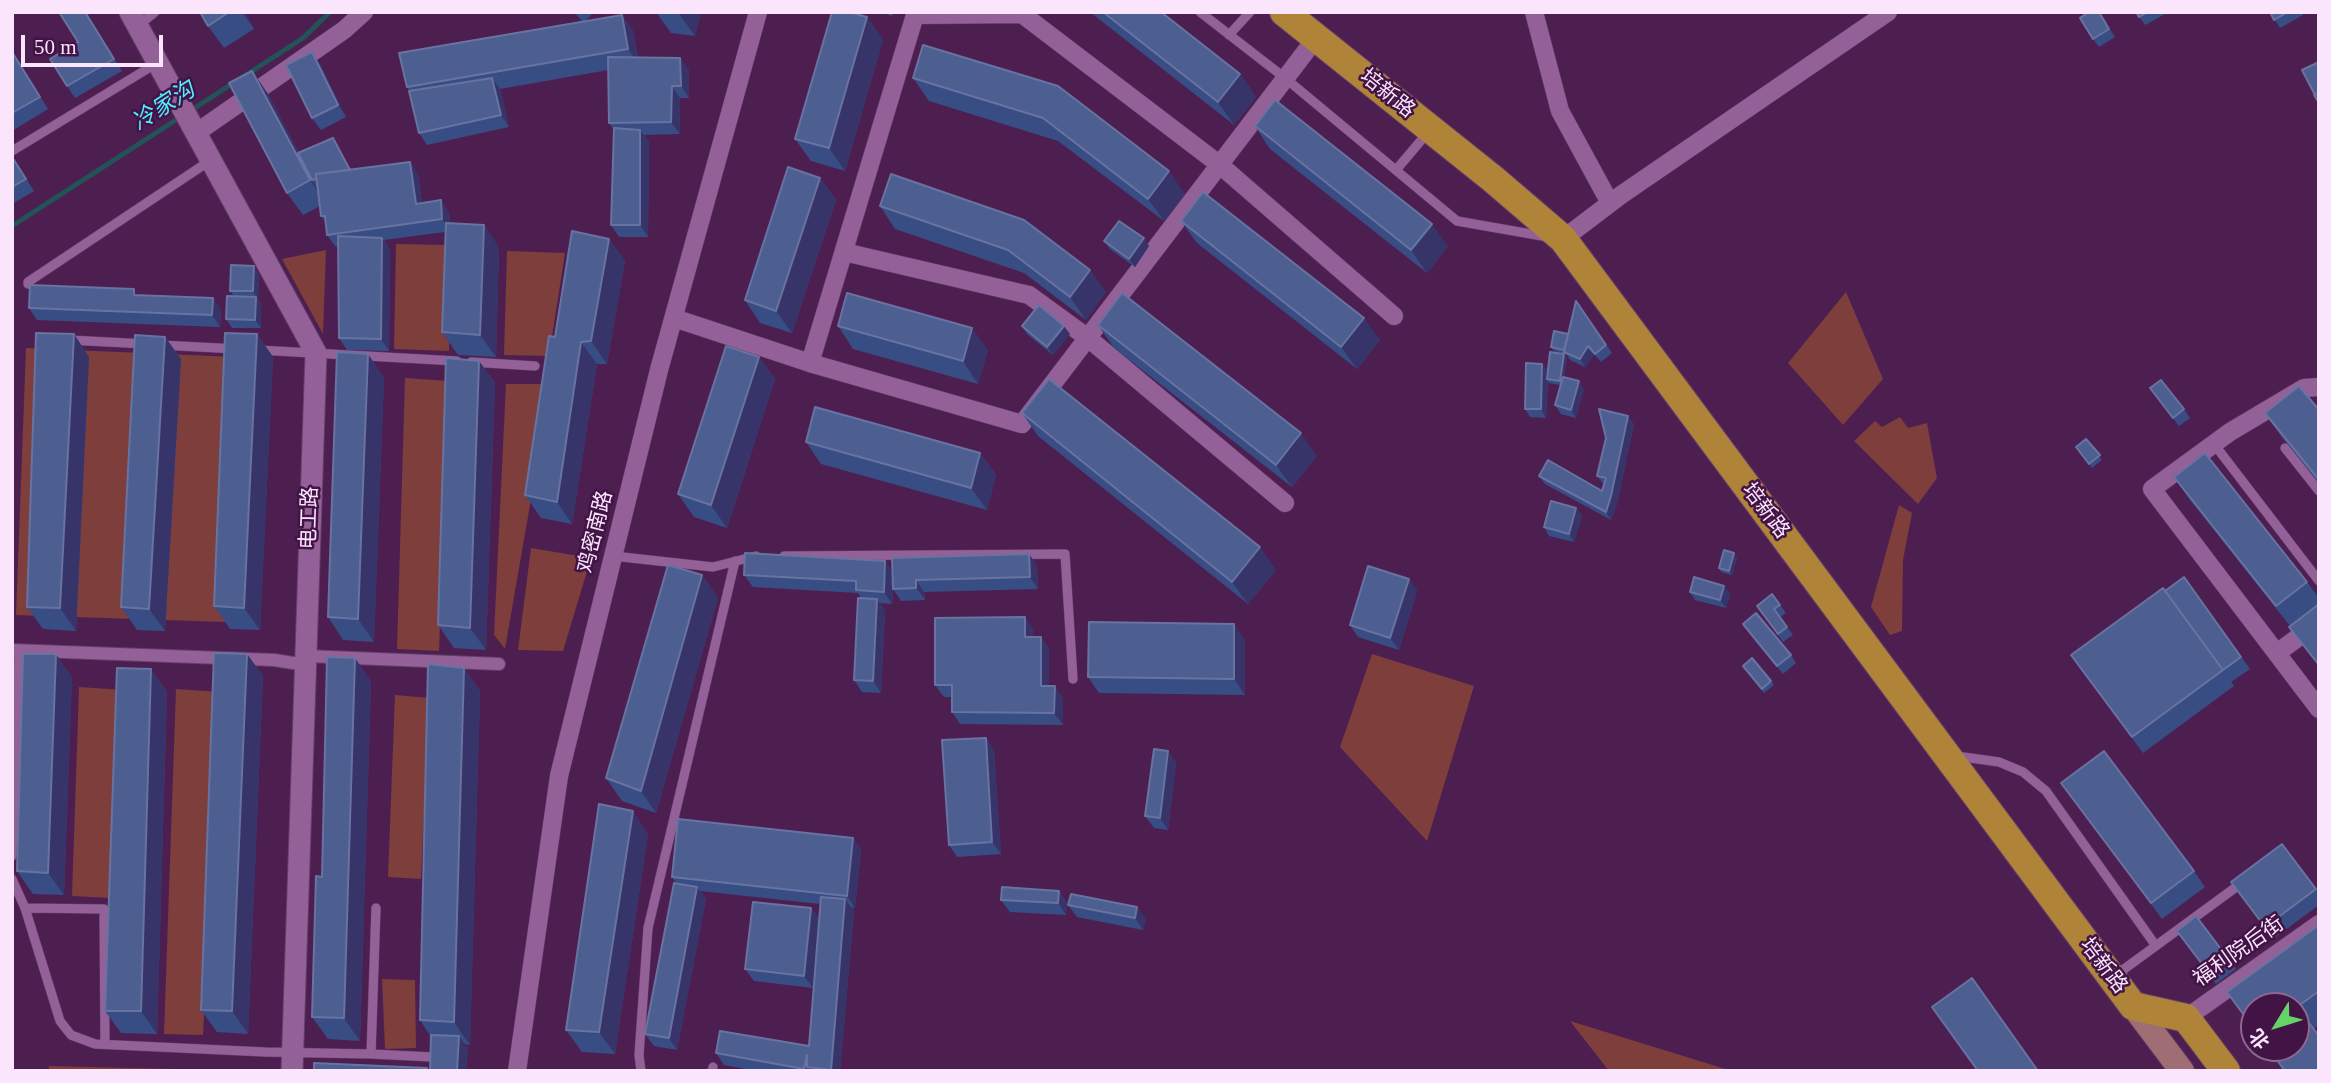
<!DOCTYPE html>
<meta charset="utf-8">
<style>
body{margin:0}
#map{position:relative;width:2331px;height:1083px;overflow:hidden;background:#4d1f51;font-family:"Times New Roman","Noto Sans SC",serif}
canvas{display:block}
.frame{position:absolute;inset:0;border:14px solid #fbe5fd;pointer-events:none}
.north{position:absolute;left:2240px;top:992px;width:70px;height:70px;box-sizing:border-box;background:#421446;border:2px solid #8c688f;border-radius:50%;rotate:232deg;font-size:19px;font-weight:700;line-height:28px;text-align:center;color:#fbe5fd}
.north::after{content:'';display:block;margin:auto;width:24px;height:32px;background:#64d467;clip-path:polygon(50% 0,100% 100%,50% 72%,0 100%)}
.scale{position:absolute;left:21px;top:35px;width:142px;height:32px;box-sizing:border-box;border:4px solid #fbe5fd;border-top:0;padding-left:9px;font-size:21px;line-height:24px;white-space:nowrap;color:#fbe5fd;-webkit-text-stroke:5px #421446;paint-order:stroke}
</style>
<div id="map">
<canvas width="2331" height="1083"></canvas>
<div class="frame"></div>
<div class="north">北</div>
<div class="scale">50 m</div>
</div>
<script>
const context = document.querySelector('canvas').getContext('2d');
context.lineJoin = 'round';
function fill(path, color) {
  context.fillStyle = color;
  context.fill(path, 'evenodd');
}
function trace(path, color, width, dash) {
  context.strokeStyle = color;
  context.lineWidth = width;
  context.lineCap = dash ? 'butt' : 'round';
  context.setLineDash(dash || []);
  context.stroke(path);
}
function write(font, color, halo, rows, align = 'center') {
  context.font = font + ' "Times New Roman","Noto Sans SC",serif';
  context.lineWidth = 5;
  context.setLineDash([]);
  context.textBaseline = 'middle';
  context.strokeStyle = halo;
  context.fillStyle = color;
  for (const [text, x, y, turn = 0] of rows) {
    context.save();
    context.translate(x, y);
    context.rotate((+turn || 0) * Math.PI / 180);
    context.textAlign = isNaN(turn) ? turn : align;
    if (halo) context.strokeText(text, 0, 0);
    context.fillText(text, 0, 0);
    context.restore();
  }
}
const green = new Path2D(`
 M396,244L450,245L449,351L394,349Z
 M326,250L323,334L282,259Z
 M507,251L565,253L549,356L504,355Z
 M1846,292L1883,379L1843,425L1788,363Z
 M26,348L235,357L225,622L16,615Z
 M405,378L449,381L439,651L397,649Z
 M506,384H551L505,649L494,635Z
 M1900,417L1908,428L1927,423L1937,478L1918,504L1854,441L1875,421L1882,427Z
 M1899,505L1912,513L1903,560L1902,631L1890,635L1871,607Z
 M531,548L591,558L563,651L518,650Z
 M1372,654L1474,686L1427,841L1340,747Z
 M79,687L123,690L110,898L72,896Z
 M176,689L220,692L203,1035L164,1034Z
 M395,695L429,698L421,879L388,877Z
 M382,979L415,980L416,1048L385,1049Z
 M1570,1021L1732,1071H1609Z
 M49,1066L255,1071H49Z`);
const stream = new Path2D(`
 M243,77L303,38L330,12
 M190,111L235,82
 M12,226L182,116`);
const service = new Path2D(`
 M1200,12L1285,78L1457,221L1548,237
 M139,25L155,12
 M1229,35L1250,12
 M12,151L157,63
 M1396,170L1429,131
 M28,284V282L211,160
 M69,340L146,344
 M160,345L237,349
 M258,350L457,361
 M471,362L535,366
 M2214,444L2319,581
 M2285,448L2319,491
 M613,556L713,567L756,556
 M784,556L1065,554L1073,679
 M1956,756L1999,762L2023,772L2046,791L2156,946
 M12,856L19,651
 M12,879L25,908L60,1021L71,1035L95,1044L265,1052L371,1054L376,908
 M25,908L104,909L105,1044
 M2116,975L2243,882
 M371,1054L432,1057
 M641,1071L639,1055L648,928L735,561
 M712,1071L713,1067`);
const pedestrian = new Path2D(`
 M12,650L274,660L306,665
 M306,656L499,664`);
const minor = new Path2D(`
 M1534,12L1560,111L1610,203
 M196,133L344,30L364,12
 M1563,239L1621,195L1888,12
 M844,252L1029,295L1088,338L1285,503
 M674,318L810,363L1022,424L1316,38
 M810,363L915,15L1022,14L1220,165L1394,316
 M2319,387L2304,388L2230,432L2152,489L2319,709
 M2277,653L2319,622
 M2186,1018L2319,924
 M517,1071L559,776L659,370L758,12`);
const tertiary = new Path2D(`
 M130,12L316,353L292,1071`);
const secondary = new Path2D(`
 M2133,1006L2182,1071`);
const trunk = new Path2D(`
 M1284,12L1493,179L1563,239L2133,1006L2186,1018L2226,1071`);
const wall = new Path2D(`
 M59,12H86L122,71L75,98L67,86L78,42Z
 M200,12H245L254,29L224,48L208,26Z
 M574,12H594L585,21L622,15L633,31L638,58L689,70V98H680V134L644,135L649,142L648,237H619L611,225L614,130L609,123L608,70L500,89L509,127L427,145L419,133L409,91L407,87L583,22Z
 M656,12H701L695,36L671,33Z
 M880,12H893L892,16Z
 M1090,12H1161L1240,74L1256,97L1234,125Z
 M2099,12L2115,37L2099,47L2093,39Z
 M2136,12H2166L2167,13L2145,25Z
 M2270,12H2301L2303,15L2280,28Z
 M867,17L883,40L845,171L811,161L795,139Z
 M12,51L48,109L12,131Z
 M320,64L346,117L321,130L312,118Z
 M252,71L268,94L299,153L333,138L351,170L418,174L422,203L449,212L450,223L484,225L499,248L496,357L458,355L442,332L445,232L384,240L390,250L389,351L347,350L339,338L338,246L336,247L327,235L326,223L321,216L320,206L303,215L287,193Z
 M913,78L1058,86L1185,194L1164,221L1058,141L929,101Z
 M1255,126L1448,246L1427,273L1270,149Z
 M12,156L34,191L12,204Z
 M891,174L1106,292L1086,320L1024,273L895,229L880,206Z
 M820,178L836,200L792,333L760,323L745,300Z
 M1181,221L1380,340L1357,369L1197,243Z
 M609,239L625,261L607,364H597L572,524L541,518L525,495L555,337Z
 M1104,241L1149,246L1135,267L1110,249Z
 M259,274L258,299L261,305V328H232L226,319L234,296L230,291Z
 M139,295L213,298L221,310L220,327L37,320L29,308Z
 M1576,301L1612,353L1601,362L1594,354L1585,367L1570,360L1566,354L1554,351L1551,347L1568,334Z
 M1098,325L1317,456L1292,487L1114,348Z
 M838,326L988,350L978,384L853,349Z
 M1022,326L1070,334L1053,355L1027,334Z
 M74,334L89,357L76,631L43,629L27,607Z
 M257,334L273,357L260,630L230,629L214,606Z
 M165,337L181,359L165,631L137,630L121,607Z
 M1564,354L1567,358L1564,377L1584,389L1576,418L1561,414L1555,405L1560,385L1549,383L1548,381L1546,418L1530,417L1525,409L1542,364L1548,371Z
 M759,357L775,379L727,528L694,517L678,494Z
 M479,361L495,383L486,650L454,648L438,625Z
 M384,377L374,642L343,640L328,617Z
 M2150,388L2184,409L2190,418L2179,426Z
 M2319,410V483L2281,436L2265,413Z
 M1022,413L1276,570L1248,604L1038,436Z
 M1634,424L1617,504L1611,520L1545,484L1539,476L1602,491L1604,485L1597,476Z
 M2086,439L2102,460L2092,468L2076,447Z
 M806,442L980,453L996,475L987,510L821,464Z
 M2174,477L2307,582L2319,598V667L2290,626L2190,500Z
 M1576,508L1582,516L1574,542L1549,536L1544,527Z
 M1029,554L1037,566L1038,589L924,592L925,600L901,601L893,589L892,604L880,603L885,611L881,693L862,692L854,680L861,598L858,593L753,587L744,575L892,571Z
 M1737,557L1732,575L1721,572L1719,568Z
 M702,575L718,598L656,813L622,801L606,778Z
 M2184,577L2250,669L2231,682L2230,680L2234,686L2143,753L2082,671L2165,591Z
 M1409,579L1417,591L1399,650L1358,637L1350,625Z
 M1724,586L1730,594L1726,608L1695,600L1690,592Z
 M1772,594L1786,613L1780,617L1793,635L1783,642L1757,606Z
 M1743,624L1791,655L1796,663L1783,674Z
 M1033,629V637H1041L1049,649V686L1063,698V725L960,724L952,712V697H944L935,685Z
 M1245,640V695L1099,693L1088,677Z
 M247,654L263,676L248,1034L217,1032L201,1010Z
 M1752,658L1774,685L1764,693L1743,666Z
 M464,668L480,691L470,1045L465,1044L468,1048L466,1071H430L431,1037L420,1020Z
 M151,669L167,692L157,1034L121,1033L105,1011Z
 M72,677L64,895L33,894L17,871Z
 M371,681L360,1041L328,1039L312,1017L322,877Z
 M994,750L1001,854L957,857L949,845Z
 M1168,751L1176,763L1168,830L1154,828L1145,816Z
 M2061,783L2194,871L2205,887L2162,919Z
 M648,834L615,1054L582,1052L566,1030Z
 M853,838L861,850L855,908L852,907L854,911L840,1071H756L724,1065L716,1053L809,1046L817,947L813,988L754,981L745,969L811,908L819,919L820,904L700,891L706,899L677,1050L654,1046L645,1034L676,883L672,877Z
 M2282,844L2319,893V905L2273,939L2231,882Z
 M1059,891L1067,903L1066,915L1010,912L1001,900Z
 M1068,905L1146,919L1143,930L1077,917Z
 M2196,916L2236,969L2216,984L2177,931Z
 M2319,925V1025L2313,1029L2319,1071H2284L2267,1048H2296L2254,1006V1030L2227,992Z`);
const shadedWall = new Path2D(`
 M85,12H86L122,71L114,59Z
 M242,12H245L254,29Z
 M680,12H701L695,36L679,14Z
 M622,15L633,31L639,65L628,49Z
 M867,17L883,40L845,171L829,148Z
 M312,52L320,64L346,117L338,105Z
 M680,58L689,70V98L681,86Z
 M252,71L268,94L313,180H312L325,203L310,180Z
 M1240,74L1256,97L1234,125L1218,102Z
 M492,78L501,90L509,127L501,115Z
 M672,86L680,98V134L671,122Z
 M640,130L649,142L648,237L640,225Z
 M410,162L418,174L424,216L416,204Z
 M1169,171L1185,194L1164,221L1148,199Z
 M820,178L836,200L792,333L776,311Z
 M441,200L449,212L451,231L442,219Z
 M1432,224L1448,246L1427,273L1411,250Z
 M484,225L499,248L496,357L480,335Z
 M382,238L390,250L389,351L381,339Z
 M1144,238L1149,246L1135,267L1129,259Z
 M609,239L625,261L607,364L591,341Z
 M254,266L259,274L258,299L253,291Z
 M1090,270L1106,292L1086,320L1070,297Z
 M256,297L261,305V328L255,320Z
 M213,298L221,310L220,327L212,315Z
 M1364,318L1380,340L1357,369L1341,347Z
 M1064,326L1070,334L1053,355L1047,347Z
 M972,328L988,350L978,384L963,361Z
 M74,334L89,357L76,631L60,608Z
 M257,334L273,357L260,630L244,608Z
 M165,337L181,359L165,631L149,609Z
 M581,342L597,364L572,524L557,502Z
 M1588,346L1594,354L1585,367L1580,359Z
 M368,354L384,377L374,642L358,619Z
 M1564,354L1567,358L1563,385L1560,381Z
 M759,357L775,379L727,528L711,505Z
 M479,361L495,383L486,650L470,628Z
 M1542,364L1548,372L1546,418L1541,409Z
 M1579,381L1584,389L1576,418L1571,410Z
 M1628,416L1634,424L1617,504L1611,520L1606,512Z
 M1301,433L1317,456L1292,487L1276,465Z
 M980,453L996,475L987,510L971,488Z
 M1576,508L1582,516L1574,542L1569,534Z
 M1260,547L1276,570L1248,604L1232,582Z
 M1734,553L1737,557L1732,575L1729,571Z
 M1029,554L1037,566L1038,589L1030,577Z
 M885,561L894,573L892,604L884,592Z
 M702,575L718,598L656,813L641,791Z
 M1409,579L1417,591L1399,650L1390,638Z
 M916,580L924,592L925,600L916,588Z
 M1724,586L1730,594L1726,608L1720,600Z
 M877,599L885,611L881,693L873,681Z
 M1025,617L1033,629V649L1025,637Z
 M1234,624L1245,640V695L1234,679Z
 M1041,637L1049,649V698L1041,686Z
 M56,654L72,677L64,895L48,873Z
 M247,654L263,676L248,1034L232,1011Z
 M355,658L371,681L360,1041L344,1018Z
 M464,668L480,691L470,1045L454,1022Z
 M151,669L167,692L157,1034L141,1011Z
 M1055,686L1063,698V725L1054,713Z
 M986,738L994,750L1001,854L992,842Z
 M1168,751L1176,763L1168,830L1160,818Z
 M633,811L648,834L615,1054L599,1032Z
 M853,838L861,850L855,908L847,896Z
 M697,887L706,899L677,1050L669,1038Z
 M1059,891L1067,903L1066,915L1058,903Z
 M845,899L854,911L840,1071H832Z
 M1137,907L1146,919L1143,930L1135,918Z
 M811,908L820,920L813,988L804,976Z
 M459,1036L468,1048L466,1071H457Z`);
const building = new Path2D(`
 M59,12H85L114,59L67,86L50,59L78,42Z
 M200,12H229L208,26Z
 M832,12H849L867,17L829,148L795,139Z
 M1103,12H1161L1240,74L1218,102Z
 M2089,12H2099L2109,29L2093,39L2080,18Z
 M2136,12H2148L2139,17Z
 M2270,12H2288L2274,20Z
 M622,15L628,49L407,87L399,53Z
 M923,45L1058,86L1169,171L1148,199L1043,118L913,78Z
 M12,52L40,97L12,113Z
 M312,52L338,105L312,118L286,65Z
 M608,57L680,58L681,86H672L671,122L609,123Z
 M2319,62V93L2315,95L2302,70Z
 M252,71L310,180L287,193L229,83Z
 M492,78L501,115L419,133L409,91Z
 M2319,93V103L2314,95Z
 M1275,100L1432,224L1411,250L1255,126Z
 M614,128L640,130V225H611Z
 M333,138L350,170L316,174V179L312,180L298,153Z
 M12,157L26,179L12,187Z
 M410,162L416,204L441,200L442,219L327,235L325,216H321L316,174Z
 M788,167L820,178L776,311L745,300Z
 M891,174L1024,220L1090,270L1070,297L1008,250L880,206Z
 M1203,192L1364,318L1341,347L1181,221Z
 M1119,221L1144,238L1129,259L1104,241Z
 M446,223L484,225L480,335L442,332Z
 M572,231L609,239L591,341L581,342L557,502L525,495L549,336L555,337Z
 M338,236L382,238L381,339L339,338Z
 M231,265L254,266L253,291H230Z
 M30,285L134,289V295L213,298L212,315L29,308Z
 M847,293L972,328L963,361L838,326Z
 M1122,293L1301,433L1276,465L1098,325Z
 M227,296L256,297L255,320L226,319Z
 M1576,301L1606,345L1595,354L1588,346L1580,359L1564,352Z
 M1039,305L1064,326L1047,347L1022,326Z
 M1554,331L1568,334L1564,350L1551,347Z
 M36,333L74,334L60,608L27,607Z
 M225,333L257,334L244,608L214,606Z
 M135,335L165,337L149,609L121,607Z
 M726,346L759,357L711,505L678,494Z
 M337,352L368,354L358,619L328,617Z
 M1550,352L1564,354L1560,381L1547,379Z
 M446,358L479,361L470,628L438,625Z
 M1526,363L1542,364L1541,409H1525Z
 M1563,377L1579,381L1571,410L1555,405Z
 M1049,379L1260,547L1232,582L1022,413Z
 M2161,380L2184,409L2173,418L2150,388Z
 M2299,386L2319,410V480L2265,413Z
 M815,407L980,453L971,488L806,442Z
 M1599,409L1628,416L1611,496L1606,512L1539,476L1548,460L1602,491L1606,478L1597,476L1606,438Z
 M2086,439L2100,455L2089,464L2076,447Z
 M2205,453L2307,582L2276,606L2174,477Z
 M1551,501L1576,508L1569,534L1544,527Z
 M1724,550L1734,553L1729,571L1719,568Z
 M745,553L885,561L884,592L856,590V581L744,575Z
 M1029,554L1030,577L916,580V588L893,589L892,558Z
 M668,565L702,575L641,791L606,778Z
 M1368,566L1409,579L1390,638L1350,625Z
 M1694,577L1724,586L1720,600L1690,592Z
 M2184,577L2241,657L2223,670L2165,591Z
 M2163,588L2223,670L2132,737L2071,655Z
 M1772,594L1780,605L1774,609L1787,627L1778,634L1757,606Z
 M858,598L877,599L873,681L854,680Z
 M2319,604V665L2289,627Z
 M1756,613L1791,655L1777,666L1743,624Z
 M1025,617V637H1041V686H1055L1054,713L952,712V685H935V618Z
 M1089,622L1234,624V679L1088,677Z
 M214,653L247,654L232,1011L201,1010Z
 M23,654H56L48,873L17,871Z
 M327,657L355,658L344,1018L312,1017L316,876L322,877Z
 M1752,658L1771,681L1762,689L1743,666Z
 M428,664L464,668L454,1022L420,1020Z
 M117,668L151,669L141,1011H105Z
 M986,738L992,842L949,845L942,740Z
 M1154,749L1168,751L1160,818L1145,816Z
 M2104,751L2194,871L2151,903L2061,783Z
 M599,804L633,811L599,1032L566,1030Z
 M678,819L853,838L847,896L672,877Z
 M2282,844L2316,889L2265,927L2231,882Z
 M674,883L697,887L669,1038L645,1034Z
 M1002,887L1059,891L1058,903L1001,900Z
 M1071,894L1137,907L1135,918L1068,905Z
 M821,897L845,899L831,1070L807,1067V1055L804,1069L716,1053L720,1031L809,1046Z
 M753,902L811,908L804,976L745,969Z
 M2196,916L2230,961L2211,976L2177,931Z
 M2319,925V991L2297,1007L2319,1036V1071H2285L2268,1048H2296V1006H2254V1029L2227,992Z
 M1972,978L2038,1071H1978L1932,1007Z
 M431,1035L459,1036L457,1071H430Z
 M314,1063L427,1068L426,1071H314Z`);
const streetNames = [
 ["培新路",1387,94,39],
 ["培新路",1765,511,53],
 ["电工路",310,518,-88],
 ["鸡密南路",596,532,-76],
 ["福利院后街",2239,952,-35],
 ["培新路",2103,966,53]
];
const waterNames = [
 ["冷家沟",164,107,-33]
];
fill(green, '#7e3e3b');
trace(stream, '#215358', 5);
trace(service, '#663e6a', 10);
trace(pedestrian, '#663e6a', 14);
trace(minor, '#663e6a', 19);
trace(tertiary, '#663e6a', 23);
trace(secondary, '#663e6a', 26);
trace(trunk, '#663e6a', 30);
trace(service, '#936197', 9);
trace(pedestrian, '#936197', 12);
trace(minor, '#936197', 18);
trace(tertiary, '#936197', 21);
trace(secondary, '#9e6e74', 24);
trace(trunk, '#b08438', 28);
fill(wall, '#384d83');
fill(shadedWall, '#37346a');
fill(building, '#4d5e90');
trace(building, '#6873a1', 2);
write('21px', '#fbe5fd', '#421446', streetNames);
write('italic 23px', '#4eeffe', '#421446', waterNames);
</script>
